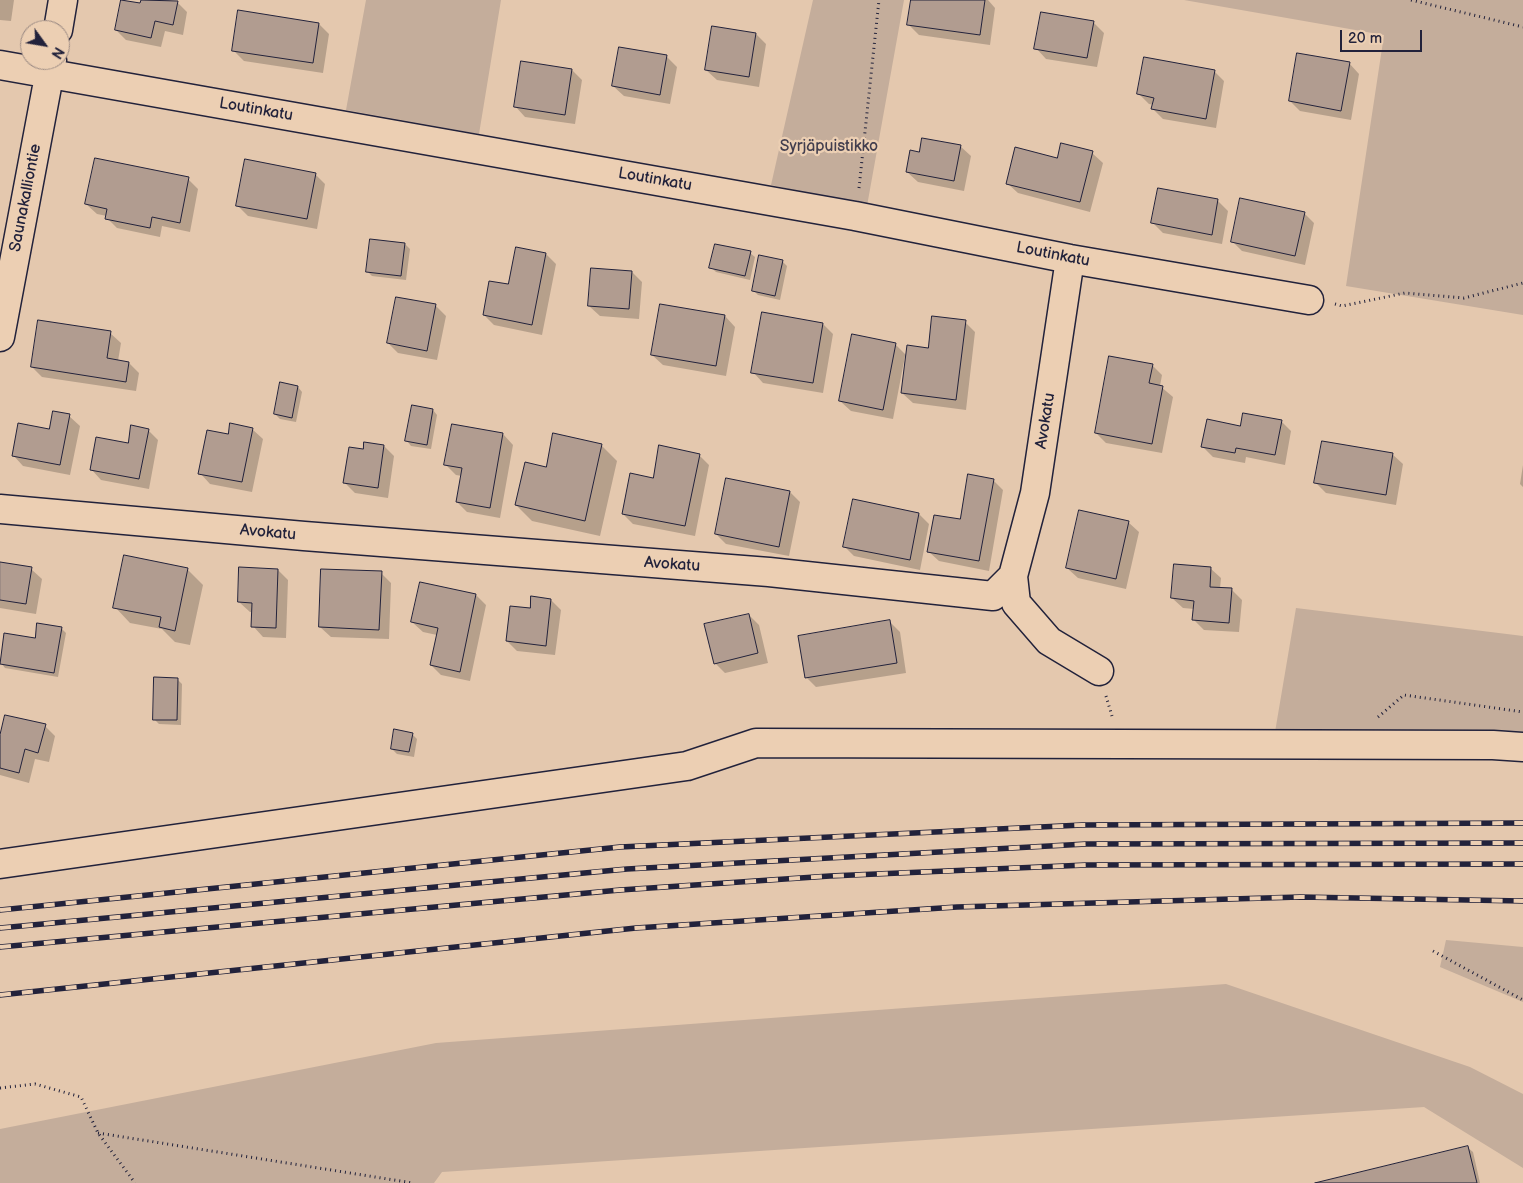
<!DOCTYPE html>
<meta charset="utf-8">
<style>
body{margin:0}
#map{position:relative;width:1523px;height:1183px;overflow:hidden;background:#e4c8ae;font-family:"Balsamiq Sans",sans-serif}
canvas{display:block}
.north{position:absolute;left:20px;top:20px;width:50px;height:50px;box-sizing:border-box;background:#eccfb3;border:1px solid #9b8a83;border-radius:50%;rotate:122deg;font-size:14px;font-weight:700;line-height:20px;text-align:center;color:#22223b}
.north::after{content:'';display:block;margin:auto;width:18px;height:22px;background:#22223b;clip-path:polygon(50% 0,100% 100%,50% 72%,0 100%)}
.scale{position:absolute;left:1340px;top:30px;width:82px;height:22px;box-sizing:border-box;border:2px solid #22223b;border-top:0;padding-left:6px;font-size:15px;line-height:18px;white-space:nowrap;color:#22223b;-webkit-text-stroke:4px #eccfb3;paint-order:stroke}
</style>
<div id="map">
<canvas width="1523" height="1183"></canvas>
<div class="north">N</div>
<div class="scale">20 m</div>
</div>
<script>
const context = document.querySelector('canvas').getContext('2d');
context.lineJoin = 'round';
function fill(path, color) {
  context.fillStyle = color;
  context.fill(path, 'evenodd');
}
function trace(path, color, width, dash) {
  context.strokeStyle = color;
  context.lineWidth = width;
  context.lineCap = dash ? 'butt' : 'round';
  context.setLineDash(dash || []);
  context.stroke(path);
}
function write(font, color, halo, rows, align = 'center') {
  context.font = font + ' "Balsamiq Sans",sans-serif';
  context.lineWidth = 4.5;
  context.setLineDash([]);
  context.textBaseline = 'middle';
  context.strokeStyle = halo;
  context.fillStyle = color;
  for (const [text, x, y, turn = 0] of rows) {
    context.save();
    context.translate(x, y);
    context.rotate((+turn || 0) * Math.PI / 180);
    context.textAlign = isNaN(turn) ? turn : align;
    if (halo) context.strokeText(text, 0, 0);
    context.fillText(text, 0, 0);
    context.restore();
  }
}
const green = new Path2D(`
 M366,0H501L479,134L346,110Z
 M813,0H904L867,206L771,185Z
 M1184,0H1523V315L1346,286L1384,35Z
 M1296,608L1523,636V744L1275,732Z
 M1446,940L1523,947V1002L1440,967Z
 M1226,984L1470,1067L1523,1094V1168L1424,1107L442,1172L434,1183H0V1129L436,1043Z`);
const shadow = new Path2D(`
 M0,0H14L11,21L0,20Z
 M122,0L141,4L142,0H168L177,2L187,12L183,35L165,31L161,47L126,40L116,30Z
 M912,0H988L995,8L990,45L919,35L909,25Z
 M1093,22L1104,33L1097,67L1046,59L1036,48Z
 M319,24L329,34L323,73L244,61L233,50Z
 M756,34L766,44L759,87L717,80L706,70Z
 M667,57L677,67L670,104L624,96L613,86Z
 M1349,63L1359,74L1351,120L1300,111L1290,101Z
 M572,70L582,80L575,124L525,117L515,106Z
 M1214,71L1224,81L1216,128L1163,119L1153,109L1154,105L1149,104L1139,94Z
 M960,146L971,156L964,191L918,182L907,172L920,154Z
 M1092,153L1103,163L1090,212L1018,193L1007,183L1058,159Z
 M315,174L325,184L317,229L248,216L238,206Z
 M188,179L198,189L190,232L162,226L160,237L117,228L107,218V216L97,214L86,204Z
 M1217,200L1228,211L1222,244L1163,233L1153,223Z
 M1304,213L1314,223L1305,265L1242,251L1232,241Z
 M405,244L410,249L406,280L372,276L367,271Z
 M517,248L546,254L556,264L542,335L494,325L484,315L509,286Z
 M750,253L755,257L750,280L716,272L711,267Z
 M782,261L787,266L780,300L758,295L753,290Z
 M632,272L642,282L639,319L600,316L589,306Z
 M435,305L446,316L437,360L398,353L388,343Z
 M725,316L735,327L726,376L663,365L652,355Z
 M965,322L975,332L966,410L913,403L902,393L907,356H905L893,419L851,411L840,401L895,344L907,356L929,349Z
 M823,324L833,334L823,393L763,383L753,372Z
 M110,333L121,343L118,361L129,363L139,373L136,391L42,377L32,367Z
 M1152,365L1162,375L1160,386L1173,397L1162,453L1106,443L1096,433Z
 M298,387L302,392L296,422L280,419L275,414Z
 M433,410L437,415L431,449L411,446L407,441Z
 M69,416L80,426L70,475L23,466L13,455Z
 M1281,421L1291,431L1285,465L1246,457L1245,463L1213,457L1203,447L1241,428Z
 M252,429L263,439L252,492L210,484L200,473L229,435Z
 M148,430L158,440L149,489L101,480L91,469Z
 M503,434L513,445L500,518L467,512L457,502L462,476L456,475L446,465Z
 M601,445L617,461L600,536L532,521L516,505L546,468Z
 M384,446L394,456L388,498L355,493L345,483L364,450Z
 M1392,454L1403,464L1396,505L1326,493L1315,482Z
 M699,455L709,465L695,536L633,524L623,514L654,479Z
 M1523,465V487L1520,484Z
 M993,480L1003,490L989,571L939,561L928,551L961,521Z
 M790,492L800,502L789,556L726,544L716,534Z
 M919,514L929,524L920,570L854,556L844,546Z
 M1128,522L1139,532L1126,589L1078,578L1067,568Z
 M0,563L31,569L42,579L36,614L0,608Z
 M1210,568L1221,578L1220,589L1232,590L1242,600L1239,632L1204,630L1193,619L1194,609L1183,608L1172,598Z
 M187,569L203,585L190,645L175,642L162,629L130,623L115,607Z
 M278,570L288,580L286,638L263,637L253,626V612H250L239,602Z
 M381,573L391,583L389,639L331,637L320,627Z
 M476,595L486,605L470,681L441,675L431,665L437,635L423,632L412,622Z
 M551,600L561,610L555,655L517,651L507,641Z
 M749,615L759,625L768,663L725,673L715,663Z
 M890,622L900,632L906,673L816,687L806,677Z
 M61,628L66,633L58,677L5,668L1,663Z
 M177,679L182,684L181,725L159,724L154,719Z
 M45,726L55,736L49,762L35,759L29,783L0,775V741Z
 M412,734L417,739L414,757L397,754L392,749Z
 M1468,1148L1473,1152L1480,1183H1320Z`);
const building = new Path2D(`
 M121,0L140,3L141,0L178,1L173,25L155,21L151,38L115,30Z
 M911,0H985L980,35L907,25Z
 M238,10L319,23L313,63L232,51Z
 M1041,12L1094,21L1087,58L1034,49Z
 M712,26L756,33L749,77L705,70Z
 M619,47L667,55L660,95L612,86Z
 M1297,53L1350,62L1341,111L1289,101Z
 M1144,57L1215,70L1206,119L1151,109L1154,98L1137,94Z
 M521,61L572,69L565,115L514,107Z
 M922,138L961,145L954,181L906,172L910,150L919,152Z
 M1061,143L1093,151L1080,202L1006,184L1015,147L1057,158Z
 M95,158L189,177L180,223L152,217L150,228L105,219L107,209L85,204Z
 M245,159L316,173L307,219L236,206Z
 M1158,188L1218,199L1212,235L1151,223Z
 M1240,198L1305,212L1295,256L1231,242Z
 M370,239L405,243L401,276L366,272Z
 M715,244L751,251L745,276L709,268Z
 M516,247L546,253L532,325L483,315L489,281L508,284Z
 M759,255L783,260L775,296L752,291Z
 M591,268L632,271L629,309L588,306Z
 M396,297L436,304L427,351L387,343Z
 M660,304L725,315L716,366L651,355Z
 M762,312L823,323L813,383L751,373Z
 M932,316L966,320L956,400L901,393L907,345L928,348Z
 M38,320L111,331L107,358L129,362L126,382L31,367Z
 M852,334L896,343L883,410L839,401Z
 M1109,356L1153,364L1149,383L1163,386L1152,444L1095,433Z
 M280,382L298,386L292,418L274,414Z
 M412,405L433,409L427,445L405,441Z
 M53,411L70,414L60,465L12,456L18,423L49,429Z
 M1243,413L1282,420L1275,455L1236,448L1235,453L1201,447L1207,419L1240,426Z
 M230,423L253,428L242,482L198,474L207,430L228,434Z
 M452,424L503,433L490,508L456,502L462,468L444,465Z
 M131,425L149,429L139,479L90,470L96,437L128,443Z
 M553,433L602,444L585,521L515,505L525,462L546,467Z
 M1322,441L1393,453L1386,495L1314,483Z
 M364,442L384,445L378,488L343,483L349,447L363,449Z
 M659,445L700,454L685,526L622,514L630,473L653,478Z
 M968,474L994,479L979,561L927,552L934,515L960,519Z
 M726,478L790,491L779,547L715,534Z
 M853,499L919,513L910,560L843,547Z
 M1079,510L1129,521L1116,579L1066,568Z
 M124,555L188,568L175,631L159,627L161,617L113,608Z
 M0,562L32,567L26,604L0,600Z
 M1174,564L1211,567L1210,587L1232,588L1229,623L1192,620L1194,601L1171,598Z
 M239,567L278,569L276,628L251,627L252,603L238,602Z
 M321,569L382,571L379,630L319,627Z
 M420,582L476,594L460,672L430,665L438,628L411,622Z
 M531,596L551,599L546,646L506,641L510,606L530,608Z
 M749,614L758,653L714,664L704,624Z
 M890,620L897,663L805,678L798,636Z
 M37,623L62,627L54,673L0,664L4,633L35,638Z
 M154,677L178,678L177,720H153Z
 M5,715L46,724L38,753L25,749L19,773L0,768V735Z
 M394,729L413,733L409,752L391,749Z
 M1468,1146L1477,1183H1315Z`);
const path = new Path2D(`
 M1411,0L1523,27
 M859,188L879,0
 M1335,304L1342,306L1405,293L1464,298L1523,283
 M1106,696L1112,716
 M1378,717L1404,695L1523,712
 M1433,951L1523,1000
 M0,1088L35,1084L81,1097L98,1133L135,1183
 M98,1133L413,1183`);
const minor = new Path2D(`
 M58,30L63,0
 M0,65L855,216L1070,259L1309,300
 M0,337L52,60
 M0,509L304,536L769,572L993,596L1013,576L1035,493L1070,259
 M1013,576L1016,603L1049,641L1099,671
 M0,864L687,766L756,743L1493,745L1523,747`);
const rail = new Path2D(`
 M0,910L620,847L1082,825L1523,823
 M0,928L627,869L1086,844L1523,843
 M0,947L620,890L830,876L1086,865L1523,864
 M0,995L636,928L957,907L1300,897L1523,901`);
const streetNames = [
 ["Loutinkatu",256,110,10],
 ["Loutinkatu",655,180,10],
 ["Saunakalliontie",26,198,-79],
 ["Loutinkatu",1053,255,11],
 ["Avokatu",1046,421,-81],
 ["Avokatu",268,533,5],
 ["Avokatu",672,565,4]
];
const parkNames = [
 ["Syrjäpuistikko",829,147]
];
fill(green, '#c4ad9b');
fill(shadow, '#0003');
fill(building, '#b19c90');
trace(building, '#22223b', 1);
trace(minor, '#22223b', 31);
trace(path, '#22223b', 3, [1, 4]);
trace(minor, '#eccfb3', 28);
trace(rail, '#22223b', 5.5);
trace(rail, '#eccfb3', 4, [11]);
write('16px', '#22223b', '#eccfb3', streetNames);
write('16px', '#423e4e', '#eccfb3', parkNames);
</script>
